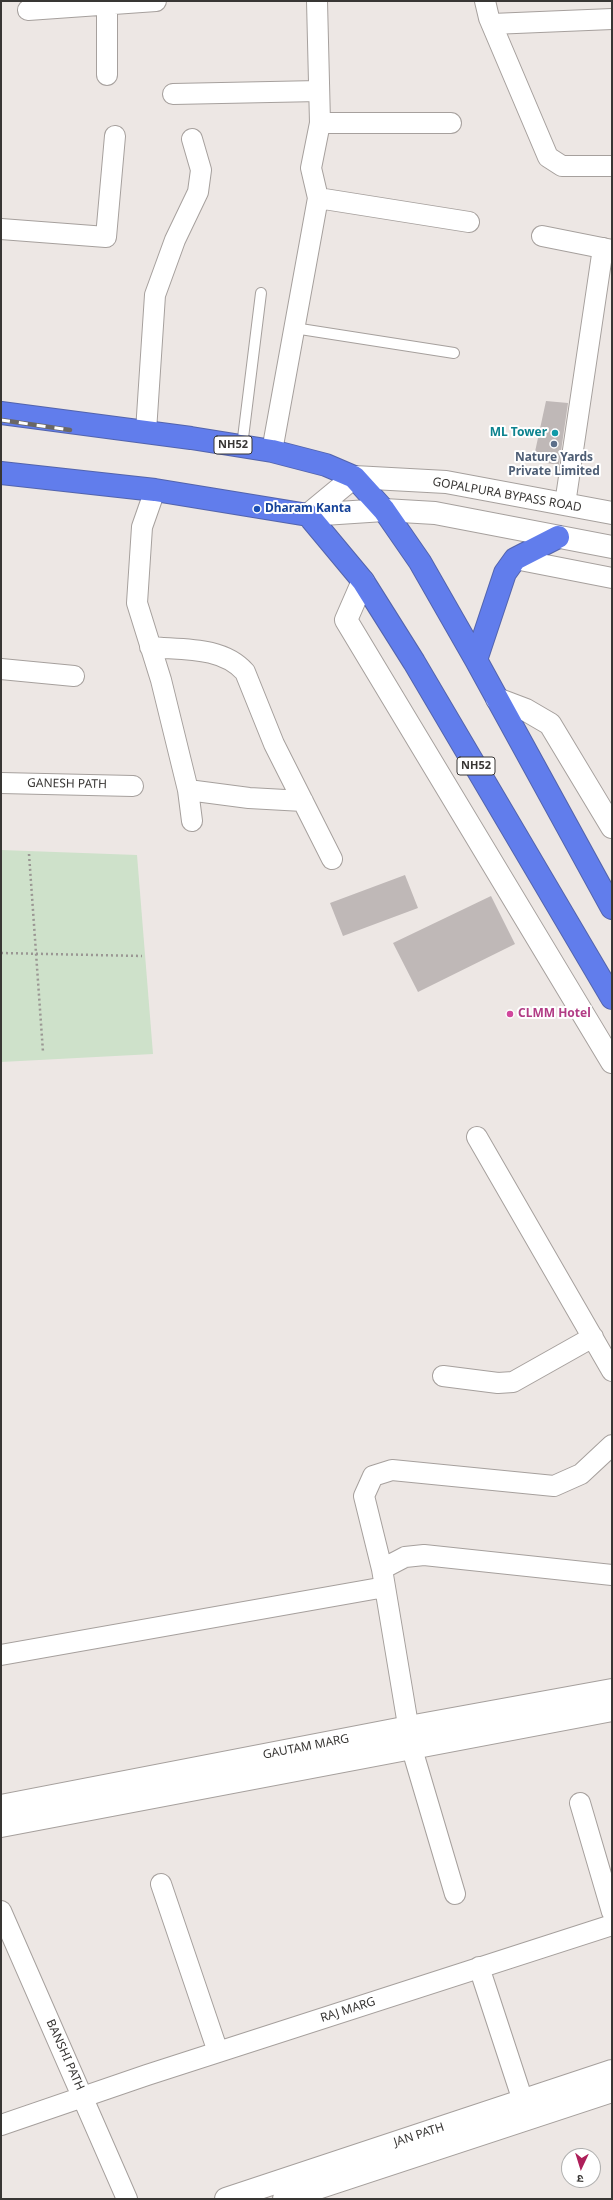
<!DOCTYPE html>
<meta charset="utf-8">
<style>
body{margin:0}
#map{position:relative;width:613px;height:2200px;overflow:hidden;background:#ede7e4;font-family:"Noto Sans","Noto Sans Devanagari",sans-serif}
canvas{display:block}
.frame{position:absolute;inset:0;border:2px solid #383634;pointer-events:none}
.north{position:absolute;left:561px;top:2148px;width:40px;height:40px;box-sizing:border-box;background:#fff;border:1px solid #afafae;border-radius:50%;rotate:184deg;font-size:11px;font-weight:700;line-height:16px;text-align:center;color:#383634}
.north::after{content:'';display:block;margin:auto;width:14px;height:18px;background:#ae205a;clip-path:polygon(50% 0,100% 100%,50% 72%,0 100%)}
</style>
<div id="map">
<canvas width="613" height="2200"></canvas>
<div class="frame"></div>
<div class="north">उ</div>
</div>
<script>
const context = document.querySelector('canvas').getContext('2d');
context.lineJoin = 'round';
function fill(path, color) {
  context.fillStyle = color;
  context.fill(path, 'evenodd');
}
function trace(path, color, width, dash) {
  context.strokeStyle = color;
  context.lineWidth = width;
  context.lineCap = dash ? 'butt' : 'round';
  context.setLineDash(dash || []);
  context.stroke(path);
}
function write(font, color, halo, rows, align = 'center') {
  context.font = font + ' "Noto Sans",sans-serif';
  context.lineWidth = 4;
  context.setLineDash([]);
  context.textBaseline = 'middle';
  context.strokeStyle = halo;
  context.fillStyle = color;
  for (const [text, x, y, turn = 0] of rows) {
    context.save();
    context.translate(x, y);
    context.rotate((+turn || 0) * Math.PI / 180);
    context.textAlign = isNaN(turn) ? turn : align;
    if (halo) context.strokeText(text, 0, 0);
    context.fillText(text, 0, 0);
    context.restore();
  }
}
const green = new Path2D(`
 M1,850L137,855L153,1054L1,1062Z`);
const building = new Path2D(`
 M546,401L568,403L559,465L533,461Z
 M405,875L418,908L343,936L330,903Z
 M491,896L515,944L418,992L393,943Z`);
const path = new Path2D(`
 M29,854L43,1052
 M1,953L142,956`);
const lane = new Path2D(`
 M294,328L454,353
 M242,446L261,293`);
const street = new Path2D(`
 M485,1L489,18L548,157L562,166H612
 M28,10L156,1
 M492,24L612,19
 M107,75V4
 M173,94L319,91
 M320,123H451
 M318,198L469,222
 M1,229L106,237L115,136
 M542,236L612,250
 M146,431L155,295L175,240L198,192L201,170L192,139
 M272,451L318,198L311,168L320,123L317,1
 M155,490L142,527L137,603L161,680L188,790L192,821
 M565,504L603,248
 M515,559L612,578
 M150,647C182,650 222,646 245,672L274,744L332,859
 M1,669L74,676
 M1,783L133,786
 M188,790L249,798L303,801
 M477,1137L612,1371
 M443,1376L498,1383L513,1382L593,1337
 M382,1569L405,1557L424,1555L612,1575
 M1,1655L385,1587
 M580,1803L612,1912
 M161,1884L218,2052
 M455,1894L412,1749L382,1569L364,1496L373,1476L392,1470L554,1486L581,1474L612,1445
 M1,1911L127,2199
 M479,1967L523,2101
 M1,2125L147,2075L612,1925`);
const secondary = new Path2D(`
 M308,515L354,477L446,482L612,513
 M308,515L384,510L435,513L612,547
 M363,581L346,620L612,1062
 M497,699L526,710L550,724L612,827
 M1,1806L409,1727L612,1690
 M1,1826L612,1710
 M226,2199L612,2071
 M284,2199L612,2091`);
const highway = new Path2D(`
 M1,413L191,438L272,451L326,465L354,477L384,510L420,562L476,660L612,908
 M1,473L155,490L308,515L363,581L414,662L612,998
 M476,660L505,573L515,559L558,537`);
const rail = new Path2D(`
 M1,420L70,430`);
const markers = [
 [555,433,4,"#0f9aa8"],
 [554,444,4,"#5c6f8a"],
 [257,509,4,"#1a4fb4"],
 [510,1014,4,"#d1479c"]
];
const shields = [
 [233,445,38],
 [476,766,38]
];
const shieldNames = [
 ["NH52",233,445],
 ["NH52",476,766]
];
const cultureNames = [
 ["ML Tower",547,433]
];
const serviceNames = [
 ["Nature Yards",554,458],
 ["Private Limited",554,472]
];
const streetNames = [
 ["GOPALPURA BYPASS ROAD",507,495,10],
 ["GANESH PATH",67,784,1],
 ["GAUTAM MARG",306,1747,-11],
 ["RAJ MARG",348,2010,-18],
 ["BANSHI PATH",65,2055,66],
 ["JAN PATH",419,2135,-18]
];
const transitNames = [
 ["Dharam Kanta",265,509]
];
const hotelNames = [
 ["CLMM Hotel",518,1014]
];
fill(green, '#cee1ca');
fill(building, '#bfb8b7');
trace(lane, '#a6a09d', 12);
trace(street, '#a6a09d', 22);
trace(secondary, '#a6a09d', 24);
trace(highway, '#5364ac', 24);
trace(path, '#9a9693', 2.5, [2, 3]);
trace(lane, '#fff', 10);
trace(street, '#fff', 20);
trace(secondary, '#fff', 22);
trace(highway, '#617dec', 22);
trace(rail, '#6a6765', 4.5);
trace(rail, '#fff', 3, [9]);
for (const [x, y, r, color] of markers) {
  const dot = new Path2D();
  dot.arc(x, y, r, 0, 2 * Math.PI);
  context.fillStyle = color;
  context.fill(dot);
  trace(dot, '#fff', 1.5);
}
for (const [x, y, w] of shields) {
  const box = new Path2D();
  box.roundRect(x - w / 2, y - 9, w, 18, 3);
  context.fillStyle = '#fff';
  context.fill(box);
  trace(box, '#383634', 1);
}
write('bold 11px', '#383634', null, shieldNames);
write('bold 12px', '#0d838f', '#fff', cultureNames, 'right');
write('bold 12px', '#4e5e75', '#fff', serviceNames);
write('12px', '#383634', '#fff', streetNames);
write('bold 12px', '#164399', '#fff', transitNames, 'left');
write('bold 12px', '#b23c85', '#fff', hotelNames, 'left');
</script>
